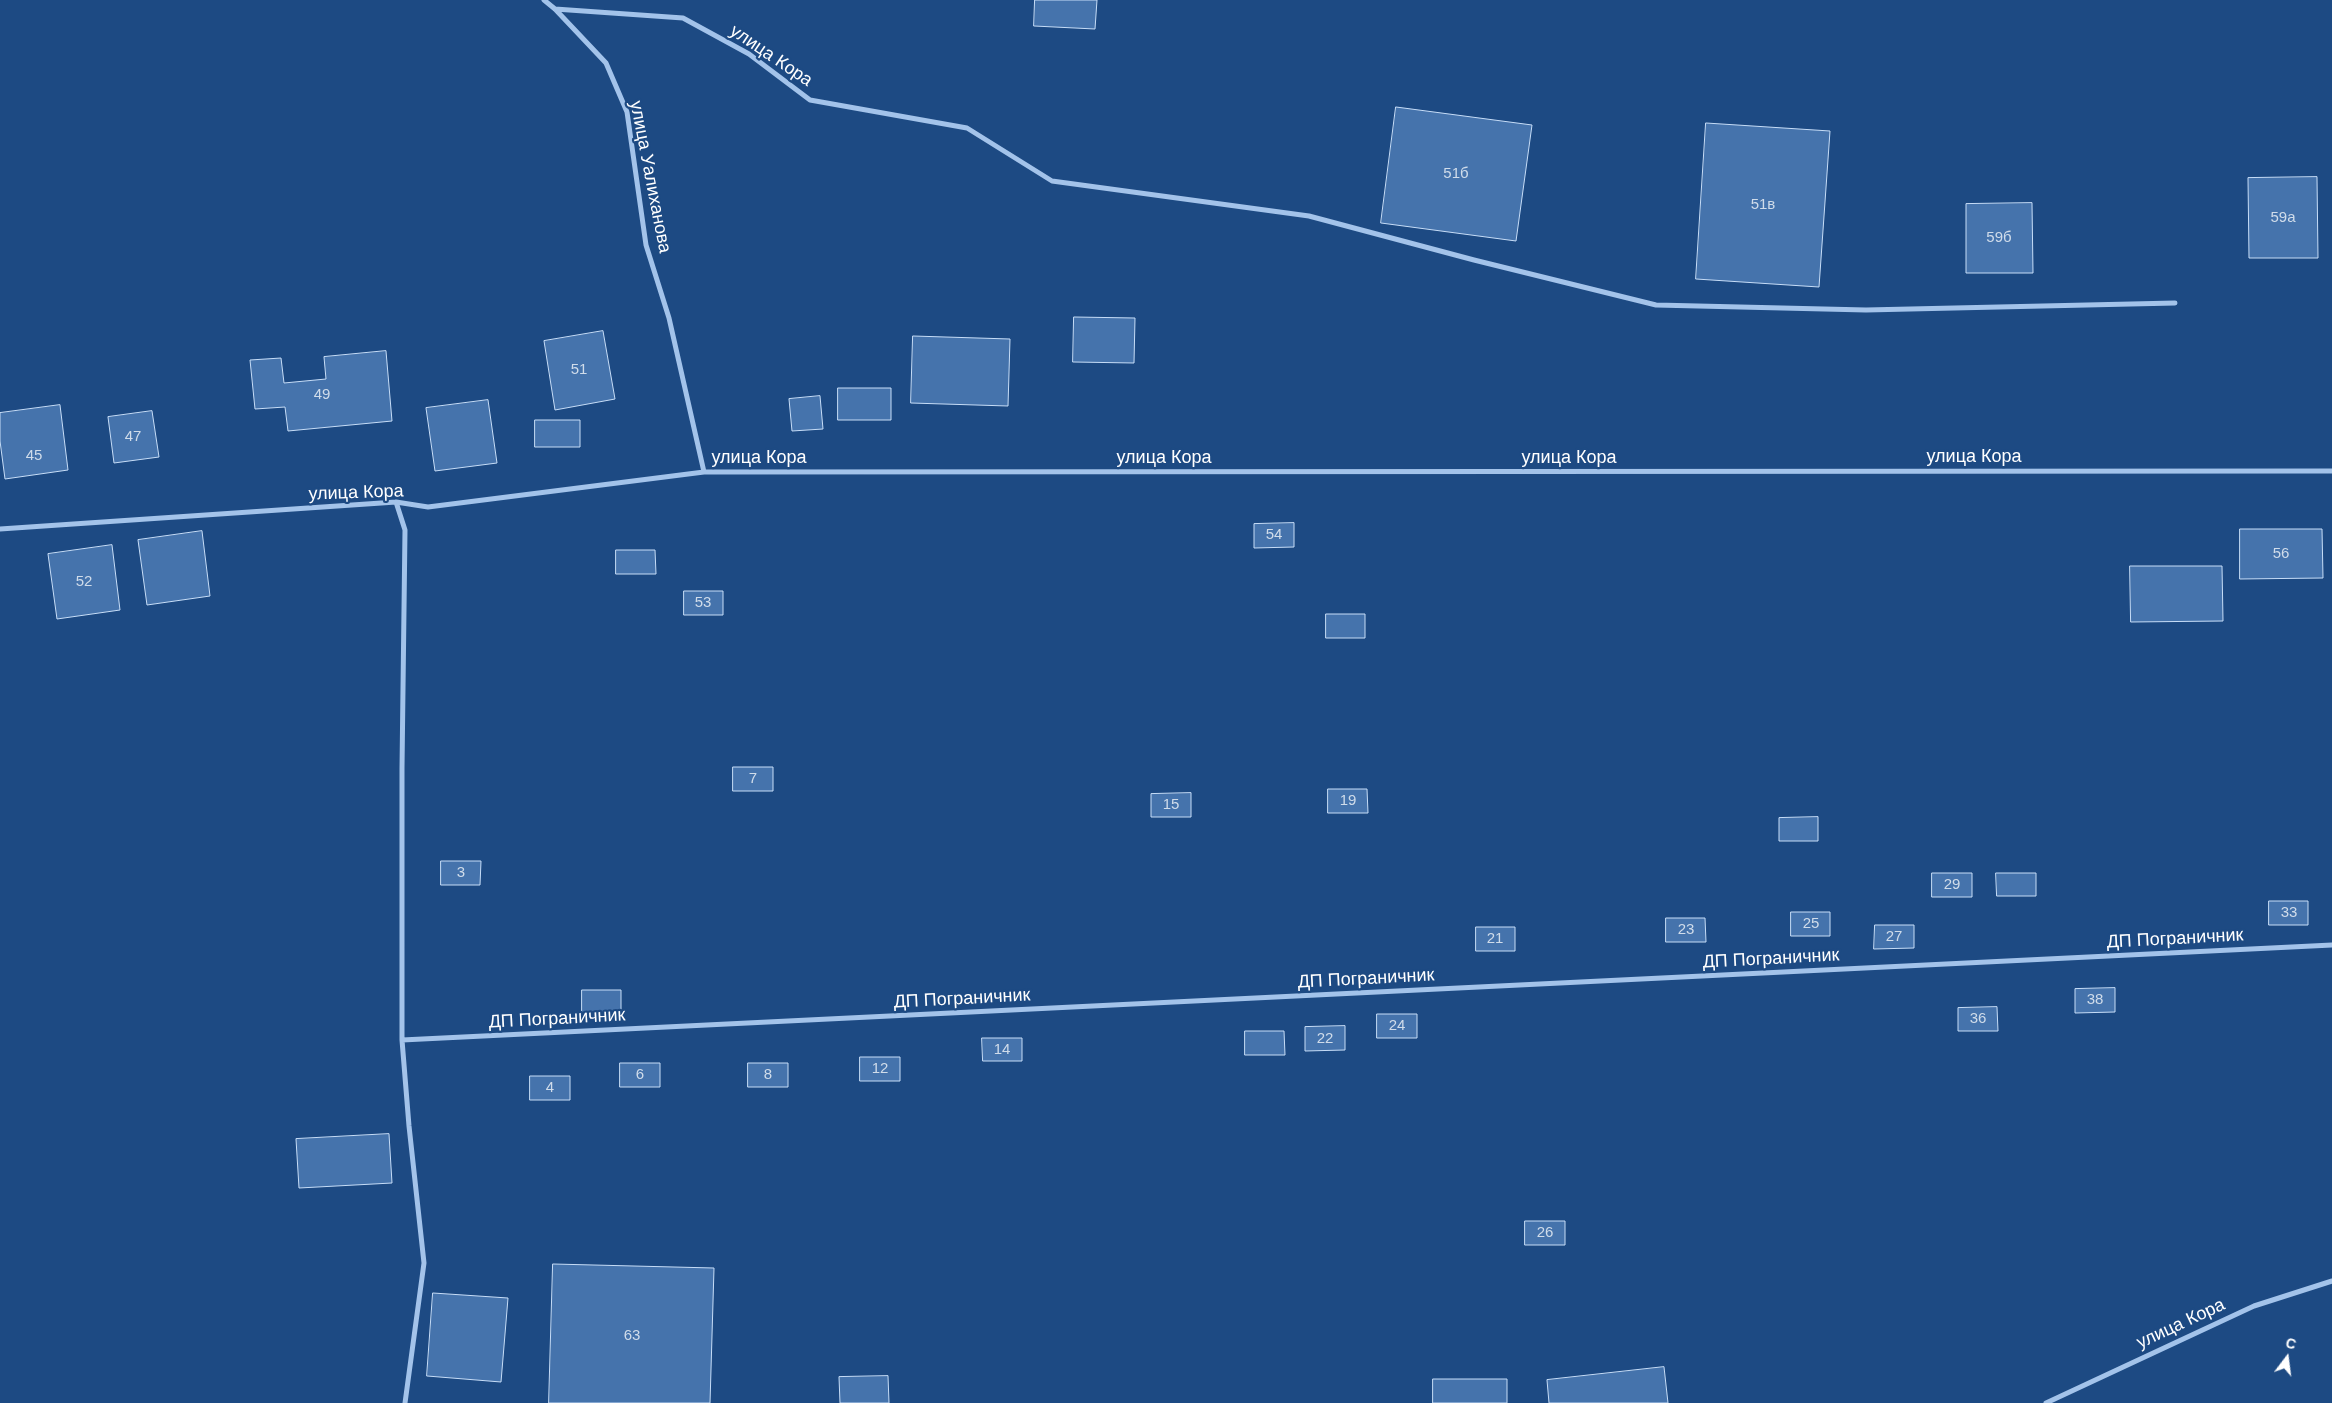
<!DOCTYPE html>
<meta charset="utf-8">
<style>
body{margin:0}
#map{position:relative;width:2332px;height:1403px;overflow:hidden;background:#1d4a83;font-family:Arial,sans-serif}
canvas{display:block}
.north{position:absolute;left:2262px;top:1333px;width:50px;height:50px;-webkit-text-stroke:4px #1d4a83;paint-order:stroke;rotate:15deg;font-size:14px;font-weight:700;line-height:20px;text-align:center;color:#fff}
.north::after{content:'';display:block;margin:auto;width:18px;height:22px;background:#fff;clip-path:polygon(50% 0,100% 100%,50% 72%,0 100%)}
</style>
<div id="map">
<canvas width="2332" height="1403"></canvas>
<div class="north">С</div>
</div>
<script>
const context = document.querySelector('canvas').getContext('2d');
context.lineJoin = 'round';
function fill(path, color) {
  context.fillStyle = color;
  context.fill(path, 'evenodd');
}
function trace(path, color, width, dash) {
  context.strokeStyle = color;
  context.lineWidth = width;
  context.lineCap = dash ? 'butt' : 'round';
  context.setLineDash(dash || []);
  context.stroke(path);
}
function write(font, color, halo, rows, align = 'center') {
  context.font = font + ' Arial,sans-serif';
  context.lineWidth = 4.5;
  context.setLineDash([]);
  context.textBaseline = 'middle';
  context.strokeStyle = halo;
  context.fillStyle = color;
  for (const [text, x, y, turn = 0] of rows) {
    context.save();
    context.translate(x, y);
    context.rotate((+turn || 0) * Math.PI / 180);
    context.textAlign = isNaN(turn) ? turn : align;
    if (halo) context.strokeText(text, 0, 0);
    context.fillText(text, 0, 0);
    context.restore();
  }
}
const building = new Path2D(`
 M1035,0H1097L1095,29L1034,26Z
 M1396,107L1532,125L1516,241L1381,223Z
 M1706,123L1830,131L1819,287L1696,279Z
 M2317,177L2318,258H2249L2248,178Z
 M2032,203L2033,273H1966V204Z
 M1074,317L1135,318L1134,363L1073,362Z
 M603,331L615,399L555,410L544,341Z
 M913,336L1010,339L1008,406L911,403Z
 M386,351L392,421L288,431L285,407L255,409L250,360L281,358L284,383L326,379L324,357Z
 M838,388H891V420H838Z
 M820,396L823,429L792,431L789,399Z
 M488,400L497,463L435,471L426,408Z
 M60,405L68,470L5,479L0,441V413Z
 M152,411L159,457L114,463L108,417Z
 M535,420H580V447H535Z
 M1294,523V547L1254,548V524Z
 M2240,529H2322L2323,578L2240,579Z
 M202,531L210,596L147,605L138,540Z
 M112,545L120,610L57,619L48,554Z
 M616,550H655L656,574H616Z
 M2130,566H2222L2223,621L2131,622Z
 M684,591H723V615H684Z
 M1326,614H1365V638H1326Z
 M733,767H773V791H733Z
 M1328,789H1367L1368,813H1328Z
 M1191,793V817H1151V794Z
 M1818,817V841H1779V818Z
 M441,861H481L480,885H441Z
 M1932,873H1972V897H1932Z
 M1996,873H2036V896H1997Z
 M2269,901H2308V925H2269Z
 M1791,912H1830V936H1791Z
 M1666,918H1705L1706,942H1666Z
 M1875,925H1914V948L1874,949Z
 M1476,927H1515V951H1476Z
 M2115,988V1012L2075,1013V989Z
 M582,990H621V1014H582Z
 M1997,1007L1998,1031H1958V1008Z
 M1377,1014H1417V1038H1377Z
 M1345,1026V1050L1305,1051V1027Z
 M1245,1031H1284L1285,1055H1245Z
 M982,1038H1022V1061H983Z
 M860,1057H900V1081H860Z
 M620,1063H660V1087H620Z
 M748,1063H788V1087H748Z
 M530,1076H570V1100H530Z
 M389,1134L392,1183L299,1188L296,1139Z
 M1525,1221H1565V1245H1525Z
 M553,1264L714,1268L710,1403H549Z
 M433,1293L508,1298L501,1382L427,1376Z
 M1664,1367L1668,1403H1549L1547,1380Z
 M888,1376L889,1403H840L839,1377Z
 M1433,1379H1507V1403H1433Z`);
const minor = new Path2D(`
 M544,0L555,9L606,63L627,112L646,245L669,318L704,472
 M555,9L683,18L749,54L810,100L967,128L1052,181L1309,216L1474,260L1656,305L1866,310L2175,303
 M396,502L405,530L402,768V1040L409,1126L424,1263L405,1403
 M0,529L396,502L428,507L704,472L2332,471
 M402,1040L2332,945
 M2046,1403L2254,1306L2332,1281`);
const numberNames = [
 ["51б",1456,174],
 ["51в",1763,205],
 ["59а",2283,218],
 ["59б",1999,238],
 ["51",579,370],
 ["49",322,395],
 ["47",133,437],
 ["45",34,456],
 ["54",1274,535],
 ["56",2281,554],
 ["52",84,582],
 ["53",703,603],
 ["7",753,779],
 ["19",1348,801],
 ["15",1171,805],
 ["3",461,873],
 ["29",1952,885],
 ["33",2289,913],
 ["25",1811,924],
 ["23",1686,930],
 ["27",1894,937],
 ["21",1495,939],
 ["38",2095,1000],
 ["36",1978,1019],
 ["24",1397,1026],
 ["22",1325,1039],
 ["14",1002,1050],
 ["12",880,1069],
 ["6",640,1075],
 ["8",768,1075],
 ["4",550,1088],
 ["26",1545,1233],
 ["63",632,1336]
];
const streetNames = [
 ["улица Кора",771,56,34],
 ["улица Уалиханова",650,177,79],
 ["улица Кора",1974,457],
 ["улица Кора",759,458],
 ["улица Кора",1164,458],
 ["улица Кора",1569,458],
 ["улица Кора",356,493,-2],
 ["ДП Пограничник",2175,939,-3],
 ["ДП Пограничник",1771,959,-3],
 ["ДП Пограничник",1366,979,-3],
 ["ДП Пограничник",962,999,-3],
 ["ДП Пограничник",557,1019,-3],
 ["улица Кора",2181,1324,-25]
];
fill(building, '#4573ac');
trace(building, '#c7ddf7', 1);
trace(minor, '#a3c3ea', 5);
write('15px', '#d0dcea', null, numberNames);
write('18px', '#fff', '#1d4a83', streetNames);
</script>
